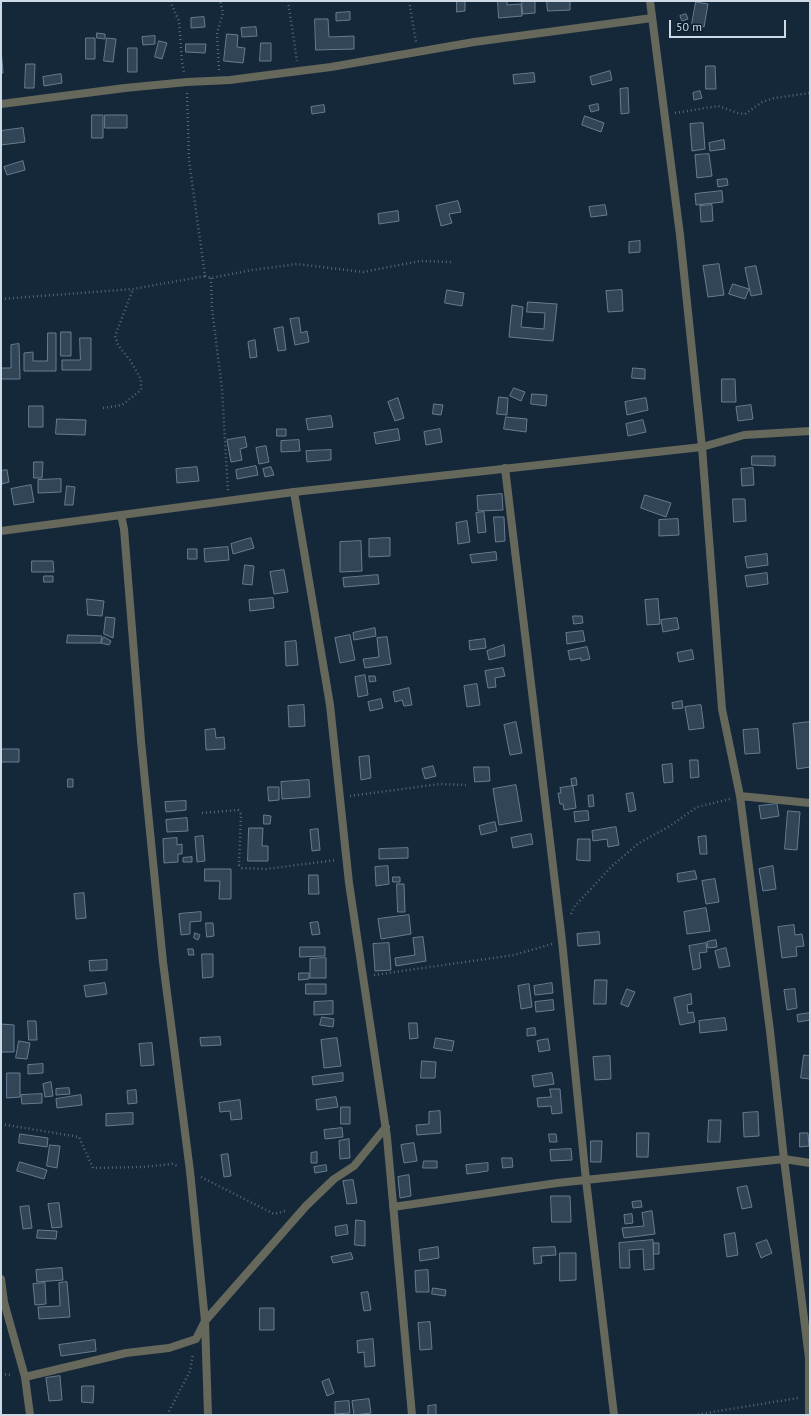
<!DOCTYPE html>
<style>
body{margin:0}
#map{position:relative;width:811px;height:1416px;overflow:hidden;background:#152839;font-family:"PT Sans",sans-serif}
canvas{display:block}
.frame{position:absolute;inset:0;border:2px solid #cdd9e4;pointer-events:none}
.scale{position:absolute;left:669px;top:20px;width:117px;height:18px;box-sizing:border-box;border:2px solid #cdd9e4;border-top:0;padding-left:5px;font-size:12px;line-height:14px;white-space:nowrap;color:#cdd9e4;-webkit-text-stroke:3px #0b1e2f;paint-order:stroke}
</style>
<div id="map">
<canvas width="811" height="1416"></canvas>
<div class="frame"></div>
<div class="scale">50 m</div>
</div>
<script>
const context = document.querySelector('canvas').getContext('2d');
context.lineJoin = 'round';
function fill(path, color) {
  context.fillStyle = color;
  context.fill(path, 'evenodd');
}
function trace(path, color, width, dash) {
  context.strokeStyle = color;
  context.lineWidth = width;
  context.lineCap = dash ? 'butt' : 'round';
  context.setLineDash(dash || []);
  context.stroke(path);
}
const building = new Path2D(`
 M457,1H465V11L457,12Z
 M498,1H507V5L521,4L522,16L499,18Z
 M522,1H535V13L523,14Z
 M547,1H570V10L548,11Z
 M696,2L708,4L704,27L692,24Z
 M350,12V20L336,21V13Z
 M686,14L688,19L682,21L680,16Z
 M204,17L205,27L191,28V18Z
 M315,19H328L329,37L354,36V49L316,50Z
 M256,27L257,36L242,37L241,28Z
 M97,33L105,34V39L97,38Z
 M227,34L238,35L237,47L245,48L243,63L224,61Z
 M155,36V44L143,45L142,37Z
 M86,38H95V59H86Z
 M107,38L116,39L113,62L104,61Z
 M159,41L167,43L162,59L155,57Z
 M261,43H271V61H260Z
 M186,44H206L205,53L186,52Z
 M128,48H137V72H128Z
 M1,49L3,73H1Z
 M26,64H35L34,88H25Z
 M706,66H715L716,89H706Z
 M610,71L612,80L592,85L590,77Z
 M534,73L535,82L514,84L513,75Z
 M61,74L62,83L44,86L43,77Z
 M628,88L629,113L621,114L620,89Z
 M700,91L702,98L694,100L693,93Z
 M598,104L599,110L591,112L589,106Z
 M324,105L325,112L312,114L311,107Z
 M92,115H103V138H92Z
 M105,115H127V128H105Z
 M585,116L604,123L601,132L582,125Z
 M703,123L705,149L692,151L690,124Z
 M23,128L25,142L1,145V131Z
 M724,140L725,149L710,151L709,143Z
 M709,154L712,176L697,178L695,155Z
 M23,161L25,170L7,175L4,167Z
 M727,179L728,185L718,187L717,180Z
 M722,191L723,202L696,205L695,194Z
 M458,201L461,212L449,214L452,223L441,226L436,206Z
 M605,205L607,215L591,217L589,207Z
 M712,205L713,221L701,222L700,206Z
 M398,211L399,221L379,224L378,214Z
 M640,241V252L629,253V242Z
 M719,264L724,295L708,297L703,266Z
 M756,266L762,294L751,296L745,268Z
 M733,284L749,289L745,299L729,294Z
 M447,290L464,293L462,306L445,303Z
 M622,290L623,311L608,312L606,291Z
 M528,302L557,304L553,341L509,337L512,305L523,307L521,327L544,329L545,313L527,312Z
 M299,318L301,333L307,331L309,342L295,345L290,319Z
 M283,327L286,350L278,351L274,329Z
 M61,332H71V356H61Z
 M48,333H56V371H24V353L33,352V361H47Z
 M80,338H91V370H62V360H80Z
 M255,340L257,357L250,358L248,342Z
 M19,344L20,379H1V368H11V345Z
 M633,368L645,369V379L632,378Z
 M722,379H735L736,402H722Z
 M514,388L525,392L521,401L510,396Z
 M532,394L547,395L546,406L531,404Z
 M499,397L508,398L507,415L497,414Z
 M398,398L404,418L395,421L388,402Z
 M646,398L648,410L627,415L625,402Z
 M434,404L443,405L441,415L433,414Z
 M751,405L753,419L738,421L736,407Z
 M29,406H43V427H29Z
 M331,416L333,427L308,430L306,419Z
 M506,417L527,419L526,432L504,429Z
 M57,419L86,420L85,435L56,434Z
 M643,420L646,432L628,436L626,424Z
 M277,429H286V436H277Z
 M398,429L400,440L376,444L374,433Z
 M440,429L442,442L426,445L424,432Z
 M245,437L247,447L240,449L242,460L231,462L227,440Z
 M299,440L300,451L281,452V441Z
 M266,446L269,462L259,464L256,448Z
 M331,450V460L307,462L306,451Z
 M752,456H775V466L752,465Z
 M34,462H43L42,478H34Z
 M256,466L258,475L237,479L236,470Z
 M197,467L199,481L177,483L176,469Z
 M271,467L274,475L265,477L263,469Z
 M753,468L754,485L742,486L741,469Z
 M7,470L9,482L2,484L1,471Z
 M61,479V492L38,493V480Z
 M31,485L34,502L14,505L11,489Z
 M67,486L75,487L73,505H65Z
 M502,494L503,510L478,511L477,496Z
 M645,495L671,503L666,517L641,508Z
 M733,499H745L746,521L734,522Z
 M484,512L486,532L478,533L476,513Z
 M494,517H504L505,541L496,542Z
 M678,519L679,535L659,536V520Z
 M467,521L470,542L458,544L456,523Z
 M251,538L254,548L233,554L231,544Z
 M390,538V556L369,557V539Z
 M361,541L362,571L340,572V542Z
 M228,547L229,560L205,562L204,549Z
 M188,549H197V559H188Z
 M496,552L497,560L472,563L470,555Z
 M767,554L768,565L747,568L745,557Z
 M32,561H53L54,572H32Z
 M245,565L254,566L252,585L243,584Z
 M284,570L288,592L274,594L270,572Z
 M767,573L768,584L747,587L745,576Z
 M378,575L379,584L344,587L343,578Z
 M44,576H53V582H44Z
 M273,598L274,608L250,611L249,600Z
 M87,599L104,601L102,616L88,615Z
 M658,599L660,624L647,625L645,600Z
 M573,616H582L583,623L574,624Z
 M106,617L115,618L113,638L104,634Z
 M677,618L679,629L663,632L661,620Z
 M375,628L376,636L354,640L353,633Z
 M583,631L585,641L567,644L566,633Z
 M68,635L102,636L101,643H67Z
 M350,635L355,660L340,663L335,638Z
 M104,637L111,641L109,645L101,643Z
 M387,637L391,664L365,668L363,659L379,657L377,638Z
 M485,639L486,648L470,650L469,641Z
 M296,641L298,665L286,666L285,642Z
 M504,645L505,656L489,660L487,651Z
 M587,647L590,659L581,661V658L570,660L568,651Z
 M692,650L694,659L679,662L677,653Z
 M503,668L505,676L495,678L496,687L488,688L485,671Z
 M365,675L368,695L358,697L355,677Z
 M369,676H375L376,681L370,682Z
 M477,684L480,705L467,707L464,686Z
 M409,688L412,705L404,706L402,700L395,702L393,692Z
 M381,699L383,708L370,711L368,702Z
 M682,701L683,708L673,709L672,703Z
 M304,705L305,726L289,727L288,706Z
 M701,705L704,728L689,730L685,707Z
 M516,722L522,753L510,755L504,725Z
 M810,722V767L797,769L793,724Z
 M215,729L216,738L224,737L225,749L206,750L205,730Z
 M758,729L760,753L745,754L743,730Z
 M1,749H19V762H1Z
 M369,756L371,778L361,780L359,757Z
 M690,760H698L699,777L691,778Z
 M672,764L673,782L664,783L662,765Z
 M433,766L436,776L425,779L422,769Z
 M474,767H489L490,781L475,782Z
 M576,778L577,785L572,786L571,779Z
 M68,779H73V787H68Z
 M309,780L310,797L282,799L281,782Z
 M516,785L522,821L499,825L493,789Z
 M573,786L576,808L564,810L563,804H560L558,793H561L560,788Z
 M268,787H279V800L269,801Z
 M633,793L636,810L629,812L626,794Z
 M593,795L594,806L589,807L588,796Z
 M186,801V810L166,812L165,802Z
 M777,804L779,816L761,819L759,806Z
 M588,811L589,820L575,822L574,812Z
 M788,811L800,812L797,850L785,849Z
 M264,815L271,816L270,824H264Z
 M187,818L188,831L167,832L166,820Z
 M495,822L497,831L481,835L479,826Z
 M616,827L619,845L608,847L607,839L593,841L592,831Z
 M249,828H263L262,846H268V861H248Z
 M318,829L320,850L312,851L310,830Z
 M531,834L533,844L513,848L511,838Z
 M203,836L205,861L197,862L195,837Z
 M706,836L707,854H700L698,837Z
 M177,838V845L182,844V854H178V862L164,863L163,839Z
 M578,839H590V861L577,860Z
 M408,848V858L379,859V849Z
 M192,857V862H183V858Z
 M388,866L389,884L376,886L375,867Z
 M773,866L776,889L763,891L759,869Z
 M205,869H231V899H219L220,881H205Z
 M695,871L697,879L678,882L677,874Z
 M309,875H318L319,894H309Z
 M393,877H400V882H393Z
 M715,879L719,902L706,904L702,881Z
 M397,884H404L405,912H398Z
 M84,893L86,918L76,919L74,894Z
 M706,908L710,931L687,934L684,912Z
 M201,912V921L190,922V934L181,935L179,914Z
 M409,915L411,934L381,939L378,919Z
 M318,922L320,934L312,935L310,923Z
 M206,923H213L214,936L207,937Z
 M794,925L795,935L802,934L804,946L796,947L797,956L782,958L778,927Z
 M599,932L600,944L578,946L577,934Z
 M195,933L200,935L198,940L194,938Z
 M423,937L426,961L396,966L395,958L415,955L413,938Z
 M716,940L717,947L708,948L707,942Z
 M389,943L391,970L375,971L373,944Z
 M706,943L707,952L699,953L701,968L693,970L689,946Z
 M300,947H325V956L300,957Z
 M726,948L730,966L719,968L715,951Z
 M188,949H193L194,955H189Z
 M202,954H213V977L203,978Z
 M326,958V978H310V959Z
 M107,960V970L90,971L89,961Z
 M299,973H309V979L299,980Z
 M595,980H607L606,1004H594Z
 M105,983L107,994L86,997L84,986Z
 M552,983L553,993L535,995L534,986Z
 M306,984H326V994H306Z
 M529,984L532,1007L521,1009L518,986Z
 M627,989L635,992L628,1007L621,1004Z
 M795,989L797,1008L787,1010L784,990Z
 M691,994L692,1004L687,1005L688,1013L693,1012L695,1022L680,1025L674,998Z
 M553,1000L554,1010L536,1012L535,1002Z
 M333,1001V1014L314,1015V1002Z
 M810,1013V1020L798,1022L797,1015Z
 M322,1017L334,1019L333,1027L320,1025Z
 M725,1018L727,1030L700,1033L699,1021Z
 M28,1021H36L37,1040H29Z
 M409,1023H417L418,1038L410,1039Z
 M1,1024L14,1025V1052H1Z
 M535,1028L536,1035L527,1036V1029Z
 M220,1037L221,1045L201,1046L200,1038Z
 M337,1038L341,1066L324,1068L321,1040Z
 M436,1038L454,1041L452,1051L434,1048Z
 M548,1039L550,1050L539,1052L537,1041Z
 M19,1041L30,1043L27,1059L16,1058Z
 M152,1043L154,1065L141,1066L139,1044Z
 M804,1055L810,1056V1079L801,1078Z
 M610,1056L611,1079L595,1080L593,1057Z
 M422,1061L436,1062L435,1078H421Z
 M43,1064V1073L28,1074V1065Z
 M7,1073H20V1097L7,1098Z
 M343,1073V1081L313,1085L312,1077Z
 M552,1073L554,1084L534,1087L532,1076Z
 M51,1082L53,1096L45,1097L43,1084Z
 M69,1088L70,1094L56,1095V1089Z
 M550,1089H560L562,1113L552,1114L551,1106L538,1107L537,1098L551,1097Z
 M136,1090L137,1103L128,1104L127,1091Z
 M42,1094V1103L22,1104L21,1095Z
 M81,1095L82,1105L57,1108L56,1099Z
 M336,1097L338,1107L317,1110L316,1100Z
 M240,1100L242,1119L231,1120L230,1111L220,1112L219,1103Z
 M341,1107H350V1124H341Z
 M440,1111L441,1133L417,1135L416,1125L429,1124V1112Z
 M758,1112L759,1136L744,1137L743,1113Z
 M133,1113V1124L106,1126V1114Z
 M709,1120H721L720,1142H708Z
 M342,1128L343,1137L325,1139L324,1130Z
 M637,1133H649L648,1157H637Z
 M800,1133H808L809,1146L800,1147Z
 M20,1134L48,1138L47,1147L19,1143Z
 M549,1134H556L557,1142H550Z
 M349,1139L350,1158L340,1159L339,1141Z
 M591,1141H602L601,1162H591Z
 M414,1143L417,1161L404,1163L401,1145Z
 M50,1145L60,1146L57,1168L47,1166Z
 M571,1149L572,1160L551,1161L550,1150Z
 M317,1152V1163H311V1153Z
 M228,1154L231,1176L224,1177L221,1155Z
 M502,1158H512L513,1167L503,1168Z
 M424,1161H437V1168H423Z
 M20,1162L47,1170L44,1179L17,1171Z
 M488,1163V1171L467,1174L466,1165Z
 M326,1165L327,1171L315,1173L314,1167Z
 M409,1175L411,1196L400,1198L398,1177Z
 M353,1180L357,1203L347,1204L343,1181Z
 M747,1186L752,1207L742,1209L737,1188Z
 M551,1196H570L571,1222H552Z
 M641,1201L642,1207L633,1208L632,1202Z
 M59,1203L62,1227L52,1228L48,1204Z
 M29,1206L32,1228L23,1229L20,1207Z
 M652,1211L655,1234L624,1238L622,1228L644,1226L642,1213Z
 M632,1214L633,1223L625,1224L624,1215Z
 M356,1220L365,1221V1246L355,1245Z
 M347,1225L348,1234L336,1236L335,1227Z
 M38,1230L57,1231L56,1239L37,1238Z
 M735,1233L738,1255L727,1257L724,1235Z
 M653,1240L654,1269L644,1270L643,1249L629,1250L630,1268H620L619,1243Z
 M767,1240L772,1253L761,1258L756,1244Z
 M654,1243H659V1254H654Z
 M438,1247L439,1258L420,1261L419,1250Z
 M555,1247L556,1255L541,1256L542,1263L534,1264L533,1248Z
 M351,1253L353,1259L333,1263L331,1257Z
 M560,1253H576V1280L560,1281Z
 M62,1268L63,1280L37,1282L36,1270Z
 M428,1270L429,1292H416L415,1271Z
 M67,1282L70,1317L39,1319L38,1307L60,1306L59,1283Z
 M45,1283L46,1304L35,1305L33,1284Z
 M433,1288L446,1290L445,1296L432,1294Z
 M368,1292L371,1310L364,1311L361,1293Z
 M260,1308H274V1330H260Z
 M430,1322L432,1349L420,1350L418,1323Z
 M373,1339L375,1366L365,1367L364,1352L358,1353L357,1341Z
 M95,1340L96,1351L61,1356L59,1345Z
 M60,1376L62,1400L49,1401L46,1378Z
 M329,1379L334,1393L327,1396L322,1382Z
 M82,1386H94L93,1403L82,1402Z
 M369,1399L371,1413L354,1415L352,1401Z
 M349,1401L350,1413L335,1414V1402Z
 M436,1405V1415H428V1406Z`);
const path = new Path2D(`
 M170,1L179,21L182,62L184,72
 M288,1L297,61
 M409,1L416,42
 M219,70L217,33L223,13L220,1
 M187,93L189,160L205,276L211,278L252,270L297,264L363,272L420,261L452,262
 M675,113L718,106L738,113L745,114L762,102L774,98L810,93
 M211,278L212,309L222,389L228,491
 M1,299L133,289L205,276
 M103,408L122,405L141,390V379L130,360L118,345L115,336L133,289
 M350,796L440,784L466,785
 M202,813L238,810L241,814L239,865L242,868L266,869L336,860
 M571,914L574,907L612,866L639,843L670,826L697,807L730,799
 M374,975L514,955L552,944
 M1,1124L79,1137L93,1168L142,1167L172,1164L178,1166
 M201,1177L274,1214L285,1211
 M1,1374L12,1375
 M167,1415L190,1371L193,1353
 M694,1415L798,1398`);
const minor = new Path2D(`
 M1,104L125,88L187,82L230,80L299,71L331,67L474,42L652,18
 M505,468L562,941L586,1180L614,1415
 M294,492L330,705L349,883L387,1137L412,1415
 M121,515L124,529L141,741L163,962L190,1171L205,1321L208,1415
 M740,796L810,803
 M393,1207L557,1183L784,1159L810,1163
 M1,1279L4,1302L25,1377L30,1415
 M25,1377L126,1353L169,1348L196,1339L205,1321L306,1206L334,1179L354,1166L386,1127
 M809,1415V1358L784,1159L770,1031L740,796L722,709L702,447L744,435L810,431`);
const tertiary = new Path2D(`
 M1,531L294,492L702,447L680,235L650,1`);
fill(building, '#314557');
trace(building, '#667c91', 1);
trace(path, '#566776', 2.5, [1, 3]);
trace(minor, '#67685c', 8);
trace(tertiary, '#67685c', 8);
</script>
